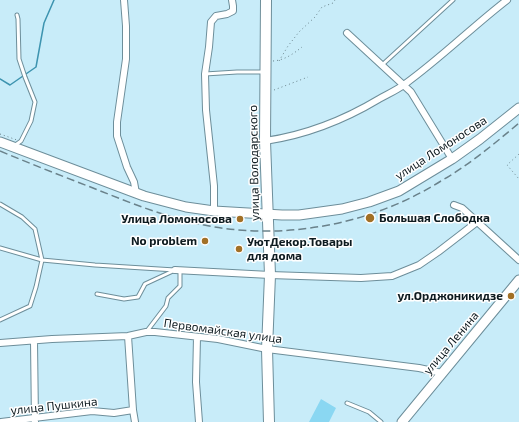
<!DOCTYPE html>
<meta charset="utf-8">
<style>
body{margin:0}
canvas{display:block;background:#c8ecf9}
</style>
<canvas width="519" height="422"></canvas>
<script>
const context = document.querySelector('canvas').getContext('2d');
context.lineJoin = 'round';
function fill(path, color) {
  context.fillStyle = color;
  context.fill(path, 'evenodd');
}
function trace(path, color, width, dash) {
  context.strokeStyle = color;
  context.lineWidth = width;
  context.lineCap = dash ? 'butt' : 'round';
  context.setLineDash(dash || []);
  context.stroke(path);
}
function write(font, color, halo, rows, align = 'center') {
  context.font = font + ' "Exo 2",sans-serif';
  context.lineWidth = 3;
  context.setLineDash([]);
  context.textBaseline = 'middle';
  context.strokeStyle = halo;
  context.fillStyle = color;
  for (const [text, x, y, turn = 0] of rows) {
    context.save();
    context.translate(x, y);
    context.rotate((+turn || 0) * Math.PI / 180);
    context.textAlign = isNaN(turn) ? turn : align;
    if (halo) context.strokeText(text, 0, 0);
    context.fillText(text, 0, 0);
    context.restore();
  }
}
const green = new Path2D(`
 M321,399L336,408L329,422H309Z`);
const stream = new Path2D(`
 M0,79L10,85L36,67L44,23L54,0`);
const path = new Path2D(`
 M273,61C285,60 293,54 302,47
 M279,61L288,46L299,32L315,17L322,7L333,3L335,0
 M274,90L308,77
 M0,134L17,140
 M519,154L507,165L519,179`);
const lane = new Path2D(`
 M382,65L453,0
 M205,74L237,72H263
 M14,146L21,141L31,121L35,102L25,77L19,59L18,19L17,15
 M0,204L22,217L35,229L42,260L0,248
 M97,294L124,299L138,297L145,284L173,271
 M0,320L30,306L36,287L42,260L95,265L175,270
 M147,331L166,306L168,298L180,286V270
 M347,403L369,412L381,422`);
const street = new Path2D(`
 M124,0L126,26V59L117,122V136L127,167L134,182L136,193
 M347,33L411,92L452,159
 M265,141C306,135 344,120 379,99C388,94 397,90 405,84C441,58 472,27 507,0
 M454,205L462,208L519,260
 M214,211V186L206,110L205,74L209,47L211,22L216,16L227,14L233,11V6L232,0
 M175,270L270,275L361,278L392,276L419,265L438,252L477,222
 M128,336L133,410L135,422
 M197,337L196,382L199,422
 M34,341L35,422
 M0,343L52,339L128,336L146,332H155L218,339L267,349L419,368L442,373
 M1,422L92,411L114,413L133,410`);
const secondary = new Path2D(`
 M0,142L144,196L186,207L214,211L282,215H299L342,209L369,202L399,191L452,159L480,139L519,108
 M402,422L519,280`);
const primary = new Path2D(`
 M266,0L265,141L270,275L267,349L269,422`);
const rail = new Path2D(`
 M0,151C31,164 62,176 93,188C128,202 163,216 199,224C281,242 371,225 441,181C469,165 494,144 519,123`);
const markers = [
 [370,218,5,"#a27026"],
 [240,219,4,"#a27026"],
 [205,241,4,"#a27026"],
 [239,249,4,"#a27026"],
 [511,296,4,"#a27026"]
];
const streetNames = [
 ["улица Ломоносова",441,148,-33],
 ["улица Володарского",254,163,-91],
 ["Первомайская улица",223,331,8],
 ["улица Ленина",451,343,-50],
 ["улица Пушкина",54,406,-6]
];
const poiNames = [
 ["Большая Слободка",379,218,"left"],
 ["Улица Ломоносова",232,219],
 ["No problem",197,241],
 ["УютДекор.Товары",247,242,"left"],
 ["для дома",247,256,"left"],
 ["ул.Орджоникидзе",503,296]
];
fill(green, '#8ad7f2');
trace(stream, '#3d94b0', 1.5);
trace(lane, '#6d8e9a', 5);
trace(street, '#6d8e9a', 8);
trace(secondary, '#6d8e9a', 11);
trace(primary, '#6d8e9a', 12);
trace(path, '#688089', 1, [1, 3]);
trace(lane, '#fff', 3);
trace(street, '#fff', 6);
trace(secondary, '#fff', 9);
trace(primary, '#fff', 10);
trace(rail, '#6a828b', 1.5, [8, 4]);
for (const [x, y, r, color] of markers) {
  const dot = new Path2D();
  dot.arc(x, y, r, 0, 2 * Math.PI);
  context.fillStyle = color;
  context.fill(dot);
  trace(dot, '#fff', 1.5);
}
write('12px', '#0e1b20', '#fff', streetNames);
write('bold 12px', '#0e1b20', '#fff', poiNames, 'right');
</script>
